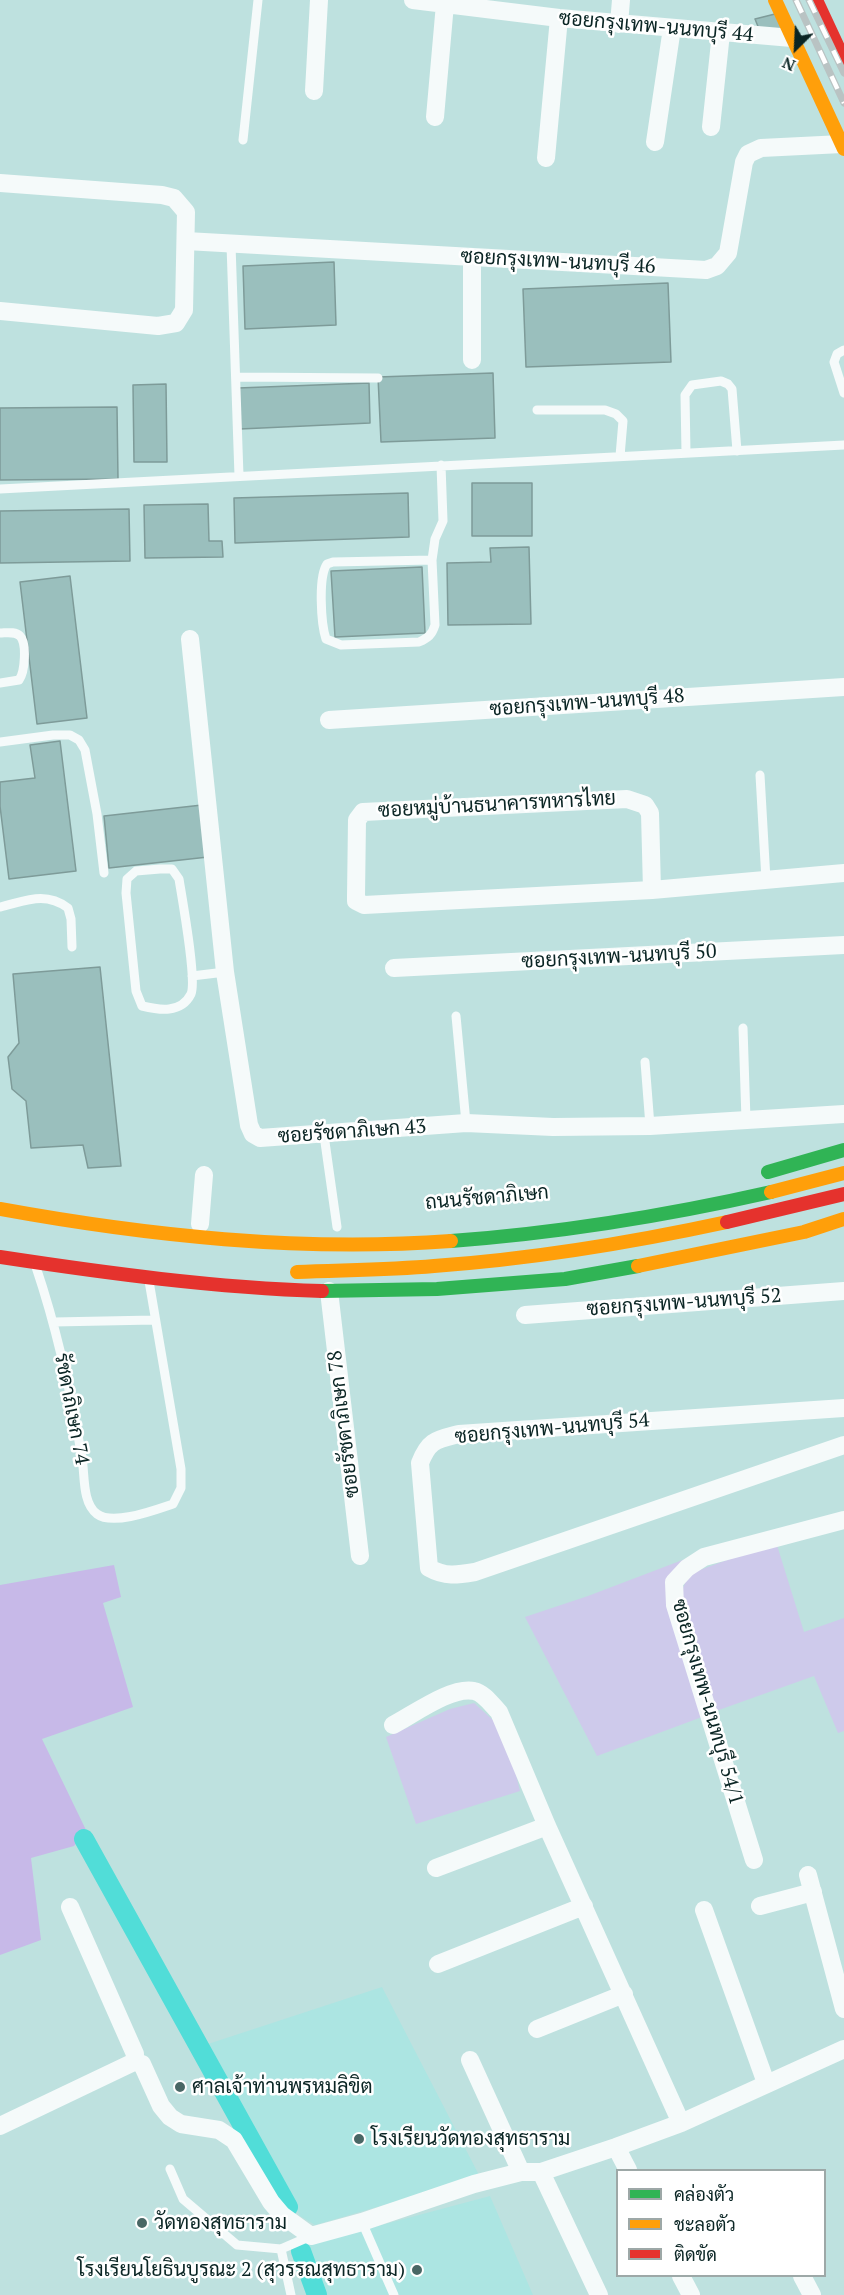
<!DOCTYPE html>
<meta charset="utf-8">
<style>
body{margin:0}
#map{position:relative;width:844px;height:2295px;overflow:hidden;background:#bee1df;font-family:"PT Serif",Sarabun,serif}
canvas{display:block}
.legend{position:absolute;left:616px;top:2169px;width:210px;height:108px;box-sizing:border-box;background:#fff;border:2px solid #9da8a7;margin:0;padding:8px 10px;list-style:none;font-size:18px;color:#0a2524}
.legend li{display:flex;align-items:center;gap:12px;height:30px}
.legend b{width:30px;border:2px solid #9da8a7}
.north{position:absolute;left:766px;top:18px;width:60px;height:60px;-webkit-text-stroke:4px #fff;paint-order:stroke;rotate:204deg;font-size:16px;font-weight:700;line-height:24px;text-align:center;color:#0a2524}
.north::after{content:'';display:block;margin:auto;width:21px;height:27px;background:#0a2524;clip-path:polygon(50% 0,100% 100%,50% 72%,0 100%)}
</style>
<div id="map">
<canvas width="844" height="2295"></canvas>
<ul class="legend">
<li><b style="height:8px;background:#30b455"></b>คล่องตัว</li>
<li><b style="height:8px;background:#ff9f0a"></b>ชะลอตัว</li>
<li><b style="height:8px;background:#e5322d"></b>ติดขัด</li>
</ul>
<div class="north">N</div>
</div>
<script>
const context = document.querySelector('canvas').getContext('2d');
context.lineJoin = 'round';
function fill(path, color) {
  context.fillStyle = color;
  context.fill(path, 'evenodd');
}
function trace(path, color, width, dash) {
  context.strokeStyle = color;
  context.lineWidth = width;
  context.lineCap = dash ? 'butt' : 'round';
  context.setLineDash(dash || []);
  context.stroke(path);
}
function write(font, color, halo, rows, align = 'center') {
  context.font = font + ' "PT Serif",Sarabun,serif';
  context.lineWidth = 5;
  context.setLineDash([]);
  context.textBaseline = 'middle';
  context.strokeStyle = halo;
  context.fillStyle = color;
  for (const [text, x, y, turn = 0] of rows) {
    context.save();
    context.translate(x, y);
    context.rotate((+turn || 0) * Math.PI / 180);
    context.textAlign = isNaN(turn) ? turn : align;
    if (halo) context.strokeText(text, 0, 0);
    context.fillText(text, 0, 0);
    context.restore();
  }
}
const built = new Path2D(`
 M382,1987L480,2177L315,2225L300,2216L205,2045Z
 M490,2196L533,2295H321L303,2246Z`);
const green = new Path2D(`
 M776,1542L804,1632L844,1618V1731L838,1733L814,1676L716,1711L682,1610V1590L689,1574Z
 M693,1556L669,1576L702,1717L597,1756L525,1617L588,1596Z
 M474,1703L494,1721L513,1762L520,1791L416,1824L386,1737L450,1709Z`);
const forest = new Path2D(`
 M114,1565L121,1597L103,1603L133,1707L42,1739L86,1830L74,1846L31,1858L41,1940L0,1955V1585Z`);
const canal = new Path2D(`
 M84,1839L288,2207
 M301,2251L317,2295`);
const building = new Path2D(`
 M779,13L790,36L761,34L755,19Z
 M334,262L336,325L245,329L243,266Z
 M668,283L671,362L526,367L523,289Z
 M493,373L495,438L381,442L378,377Z
 M369,383L370,423L240,429L238,388Z
 M166,384L167,462H134L133,385Z
 M117,407L118,479L0,480V408Z
 M472,483H532V536H472Z
 M408,493L409,537L235,543L234,498Z
 M208,504L209,541H222L223,557L145,558L144,505Z
 M129,509L130,561L0,563V511Z
 M529,547L531,624L448,625L447,563L491,562L490,548Z
 M422,567L425,633L335,637L331,571Z
 M70,576L87,718L37,724L20,582Z
 M60,741L76,871L9,879L0,806V782L35,778L30,745Z
 M202,805L208,857L109,868L104,816Z
 M100,967L121,1166L88,1168L83,1145L31,1148L26,1101L12,1089L8,1057L19,1043L13,974Z`);
const lane = new Path2D(`
 M243,140L258,0
 M231,245L239,476
 M844,350L837,354L834,362L844,393
 M236,377L378,378
 M537,410H605L616,414L623,421L620,456
 M686,453L685,395L692,385L721,381L728,384L732,389L737,451
 M0,489L844,445
 M432,560L333,562L327,564C318,577 321,624 326,639L341,645L419,642C428,638 432,635 435,625L432,560L435,539L443,521L441,465
 M0,633C6,633 15,631 20,636C27,643 25,672 19,680L0,683
 M0,742L53,735H70L79,740L85,750L97,814L104,873
 M760,775L766,880
 M160,869H172L179,879C182,898 197,980 191,994C181,1014 159,1010 142,1006L136,991L126,893L127,879L136,871Z
 M0,907C26,901 45,891 68,908L71,919L72,947
 M192,976L225,972
 M456,1016L466,1123
 M743,1028L746,1120
 M645,1062L650,1126
 M324,1135L337,1227
 M36,1267C57,1329 71,1393 82,1458C85,1475 82,1503 97,1514C113,1526 155,1510 173,1504L181,1488V1469L149,1281
 M54,1322L154,1320
 M170,2169L183,2199L237,2245L281,2249
 M362,2222L394,2295
 M291,2295L281,2249L311,2236`);
const street = new Path2D(`
 M413,0L559,18L792,38
 M619,24L621,0
 M314,91L319,0
 M435,117L445,4
 M711,127L721,33
 M655,142L672,28
 M546,158L559,18
 M0,183L162,195L174,198L186,212L184,310L176,323L158,326L0,311
 M186,241L706,270L717,266L728,253L744,162L748,154L761,148L842,144
 M472,360V257
 M190,639L225,972L249,1125L253,1134L260,1138L466,1123L553,1127L650,1126L844,1114
 M329,720L844,687
 M652,890L650,813L645,805L627,799L363,812L357,820L356,896V901L364,905L652,890L844,873
 M394,968L844,945
 M200,1224L204,1175
 M329,1291L360,1556
 M525,1315L844,1291
 M844,1408L459,1434C436,1440 429,1440 420,1463L429,1568C445,1577 457,1575 475,1572L844,1445
 M393,1725C414,1714 452,1686 474,1691C484,1693 492,1705 499,1712L547,1826L681,2123
 M754,1860L675,1605L674,1582L687,1568L704,1557L844,1520
 M436,1868L547,1826
 M808,1875L844,2009
 M760,1906L813,1892
 M70,1907L135,2054L134,2062
 M704,1910L766,2083
 M438,1964L584,1906
 M537,2029L624,1994
 M470,2060L521,2172
 M0,2126L134,2062L142,2064L161,2106L170,2117L181,2124L219,2130L234,2140L271,2202L282,2215L311,2236L362,2222L474,2184L521,2172H541L616,2147L681,2123L844,2049
 M616,2147L628,2170
 M541,2172L599,2295
 M681,2276L691,2295
 M802,2276L812,2295`);
const fast = new Path2D(`
 M768,1172L844,1150
 M451,1241C559,1233 665,1216 771,1192
 M322,1291L437,1289L565,1279L638,1266`);
const slow = new Path2D(`
 M775,0L844,149
 M771,1192L844,1173
 M0,1209C148,1236 300,1252 451,1241
 M638,1266L804,1232L844,1219
 M297,1272C343,1270 388,1270 434,1266C532,1259 630,1243 727,1222`);
const jam = new Path2D(`
 M816,0L844,60
 M727,1222L844,1194
 M0,1257C105,1273 216,1288 322,1291`);
const rail = new Path2D(`
 M796,0L844,103
 M809,0L844,73`);
const markers = [
 [180,2087,6,"#496765"],
 [359,2139,6,"#496765"],
 [142,2223,6,"#496765"],
 [417,2270,6,"#496765"]
];
const streetNames = [
 ["ซอยกรุงเทพ-นนทบุรี 44",656,27,5],
 ["ซอยกรุงเทพ-นนทบุรี 46",558,262,3],
 ["ซอยกรุงเทพ-นนทบุรี 48",587,703,-4],
 ["ซอยหมู่บ้านธนาคารทหารไทย",497,805,-3],
 ["ซอยกรุงเทพ-นนทบุรี 50",619,957,-3],
 ["ซอยรัชดาภิเษก 43",352,1132,-4],
 ["ถนนรัชดาภิเษก",487,1198,-5],
 ["ซอยกรุงเทพ-นนทบุรี 52",684,1303,-4],
 ["รัชดาภิเษก 74",71,1409,79],
 ["ซอยรัชดาภิเษก 78",344,1424,-97],
 ["ซอยกรุงเทพ-นนทบุรี 54",552,1429,-5],
 ["ซอยกรุงเทพ-นนทบุรี 54/1",707,1702,74]
];
const poiNames = [
 ["ศาลเจ้าท่านพรหมลิขิต",192,2087],
 ["โรงเรียนวัดทองสุทธาราม",371,2139],
 ["วัดทองสุทธาราม",154,2223],
 ["โรงเรียนโยธินบูรณะ 2 (สุวรรณสุทธาราม)",405,2270,"right"]
];
fill(built, '#ace5e2');
fill(green, '#cecaeb');
fill(forest, '#c7b9e8');
trace(canal, '#51ddd8', 20);
fill(building, '#9abfbd');
trace(building, '#7e9b99', 1.5);
trace(lane, '#f5fafa', 9);
trace(street, '#f5fafa', 18);
trace(fast, '#30b455', 14);
trace(slow, '#ff9f0a', 14);
trace(jam, '#e5322d', 14);
trace(rail, '#b9c3c3', 7);
trace(rail, '#fff', 4.5, [14]);
for (const [x, y, r, color] of markers) {
  const dot = new Path2D();
  dot.arc(x, y, r, 0, 2 * Math.PI);
  context.fillStyle = color;
  context.fill(dot);
  trace(dot, '#fff', 2);
}
write('20px', '#0a2524', '#fff', streetNames);
write('20px', '#0a2524', '#fff', poiNames, 'left');
</script>
